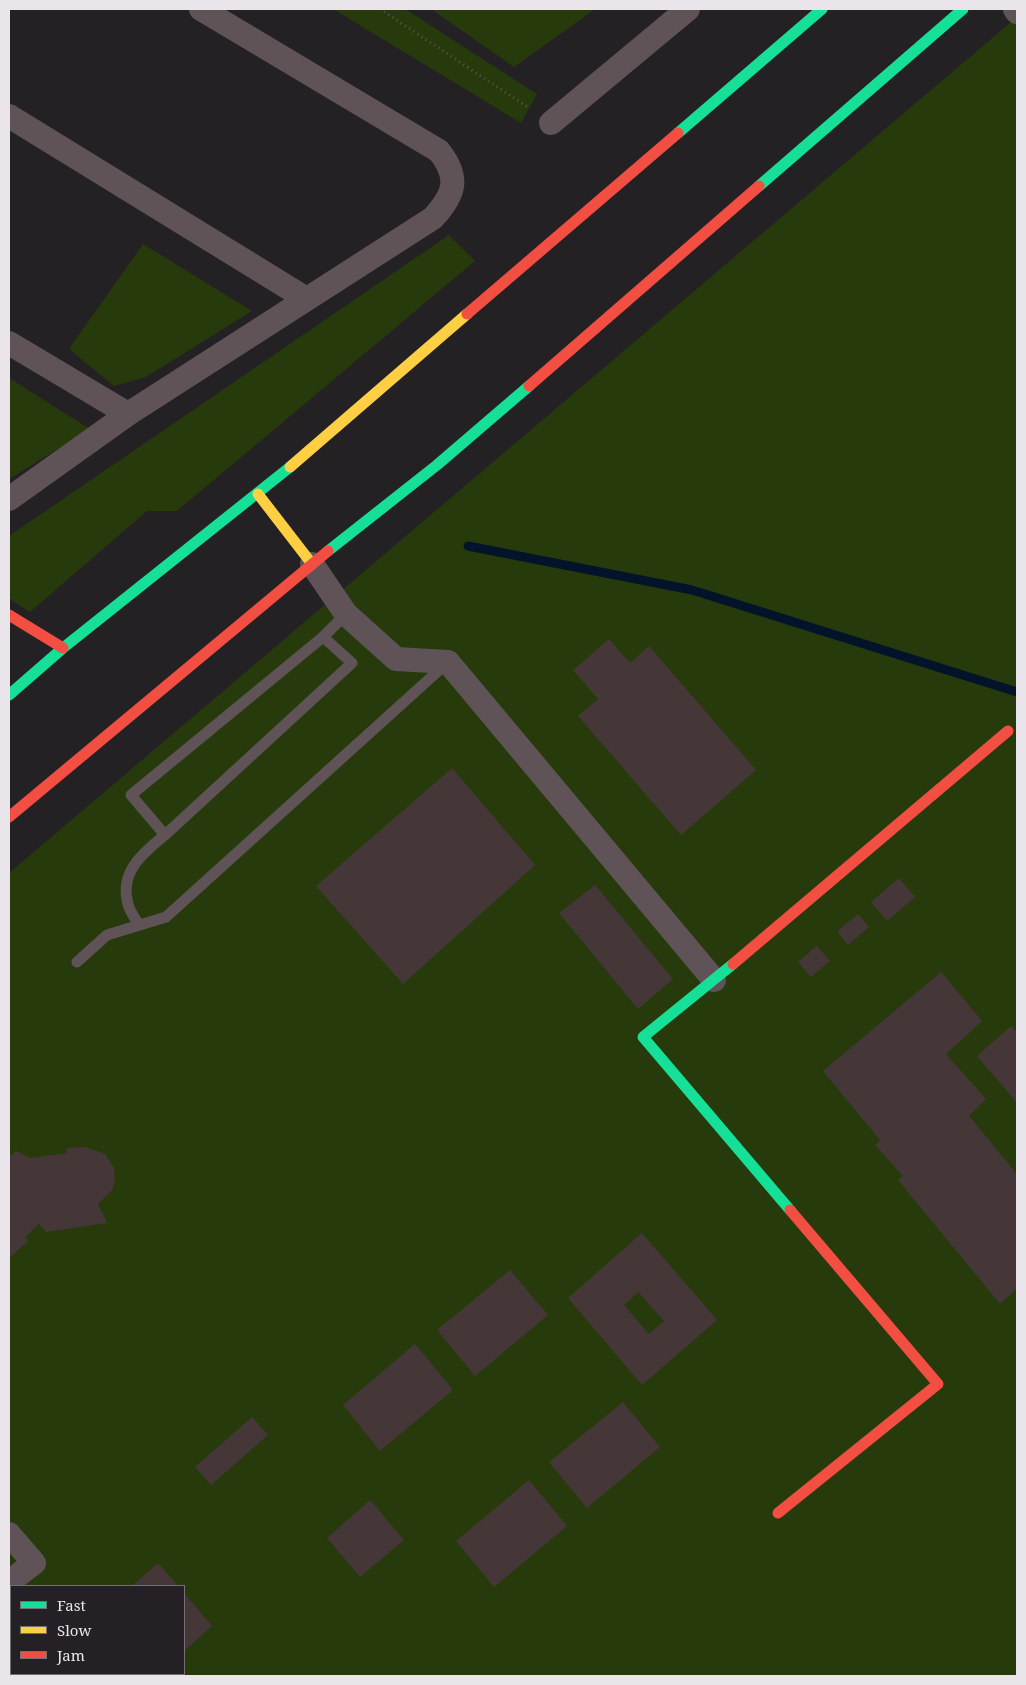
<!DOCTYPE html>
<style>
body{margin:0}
#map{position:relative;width:1026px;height:1685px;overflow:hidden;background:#242125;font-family:"Noto Serif",serif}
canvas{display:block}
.frame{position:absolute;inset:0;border:10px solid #e9e5ea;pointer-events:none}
.legend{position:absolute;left:10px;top:1585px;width:175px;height:90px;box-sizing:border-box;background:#252026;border:1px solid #736f74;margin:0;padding:6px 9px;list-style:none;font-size:15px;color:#e9e5ea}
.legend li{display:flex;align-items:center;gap:10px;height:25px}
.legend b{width:25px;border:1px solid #736f74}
</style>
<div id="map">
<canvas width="1026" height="1685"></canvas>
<div class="frame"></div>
<ul class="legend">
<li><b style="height:6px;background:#16e098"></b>Fast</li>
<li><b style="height:6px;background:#ffcf43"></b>Slow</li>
<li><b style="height:6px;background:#f24e42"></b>Jam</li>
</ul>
</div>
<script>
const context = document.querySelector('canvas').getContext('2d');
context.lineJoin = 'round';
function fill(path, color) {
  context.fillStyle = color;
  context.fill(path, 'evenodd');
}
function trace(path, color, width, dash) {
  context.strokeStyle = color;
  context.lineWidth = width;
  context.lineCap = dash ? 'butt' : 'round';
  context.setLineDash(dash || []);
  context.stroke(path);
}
const green = new Path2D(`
 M333,9H405L537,94L521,123Z
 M431,9H595L514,67Z
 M1017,17V1676H9V873ZM11,1586H184V1674H11Z
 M449,235L475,261L177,511H147L30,612L9,598V536Z
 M143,244L252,311L146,377L114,386L69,349Z
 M9,378L90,429L9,479Z`);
const stream = new Path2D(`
 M468,546L692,590L1017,692`);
const building = new Path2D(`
 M609,639L630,663L649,646L756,770L681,835L578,716L598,699L573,670Z
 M452,768L535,865L403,984L316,886Z
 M899,878L915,897L887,921L871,902Z
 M595,885L673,979L638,1009L559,913Z
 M858,914L869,927L848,945L837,931Z
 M817,946L830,961L811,977L798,962Z
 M941,972L982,1021L946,1054L986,1099L969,1116L1017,1174V1288L1000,1304L898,1180L903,1176L875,1145L880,1140L823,1071Z
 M1011,1026L1017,1033V1103L977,1056Z
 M86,1147L105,1154L114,1168L115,1180L112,1190L98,1204L107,1223L46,1232L39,1224L25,1237L28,1241L9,1258V1157L16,1151L31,1158L67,1153L66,1148Z
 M642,1233L717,1320L642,1385L568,1298ZM638,1292L664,1321L649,1334L624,1305Z
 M510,1270L548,1315L475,1376L437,1330Z
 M415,1344L453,1390L380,1451L343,1405Z
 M623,1402L660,1447L587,1508L549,1462Z
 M252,1417L268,1435L211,1485L195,1467Z
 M529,1480L567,1526L494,1587L456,1541Z
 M370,1500L404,1540L360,1577L327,1538Z
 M158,1563L178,1586H132Z
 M184,1593L212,1626L184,1651Z
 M11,1669V1674H158L155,1676H9Z`);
const path = new Path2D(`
 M380,9L529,108`);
const lane = new Path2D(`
 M165,835L131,795L323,637L346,614
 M139,925C136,919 129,911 128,904C119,872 143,853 165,835L352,663L323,637
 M77,962L107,935L166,917L447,663`);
const street = new Path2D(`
 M1015,9L1017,12
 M9,116L305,298
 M551,123L688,9
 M9,343L128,414
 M9,499L128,414L433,218C455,194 460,178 439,151L201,9
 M312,564L346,614L396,659L448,662L714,980
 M9,1534L34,1563L9,1582`);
const fast = new Path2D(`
 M678,133L822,9
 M759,186L963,9
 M328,551L437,465L529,386
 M9,695L63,648L290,467
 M733,964L643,1037L790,1210`);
const slow = new Path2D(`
 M290,467L467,314
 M258,494L312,564`);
const jam = new Path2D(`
 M467,314L678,133
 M529,386L759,186
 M9,615L63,648
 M9,817L328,551
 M733,964L1008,731
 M778,1513L938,1384L790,1210`);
fill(green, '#263a0b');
trace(stream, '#03142a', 9);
fill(building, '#453737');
trace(path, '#5d5457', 3, [1, 4]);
trace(lane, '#605357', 11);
trace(street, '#605357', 24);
trace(fast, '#16e098', 11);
trace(slow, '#ffcf43', 11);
trace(jam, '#f24e42', 11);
</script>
